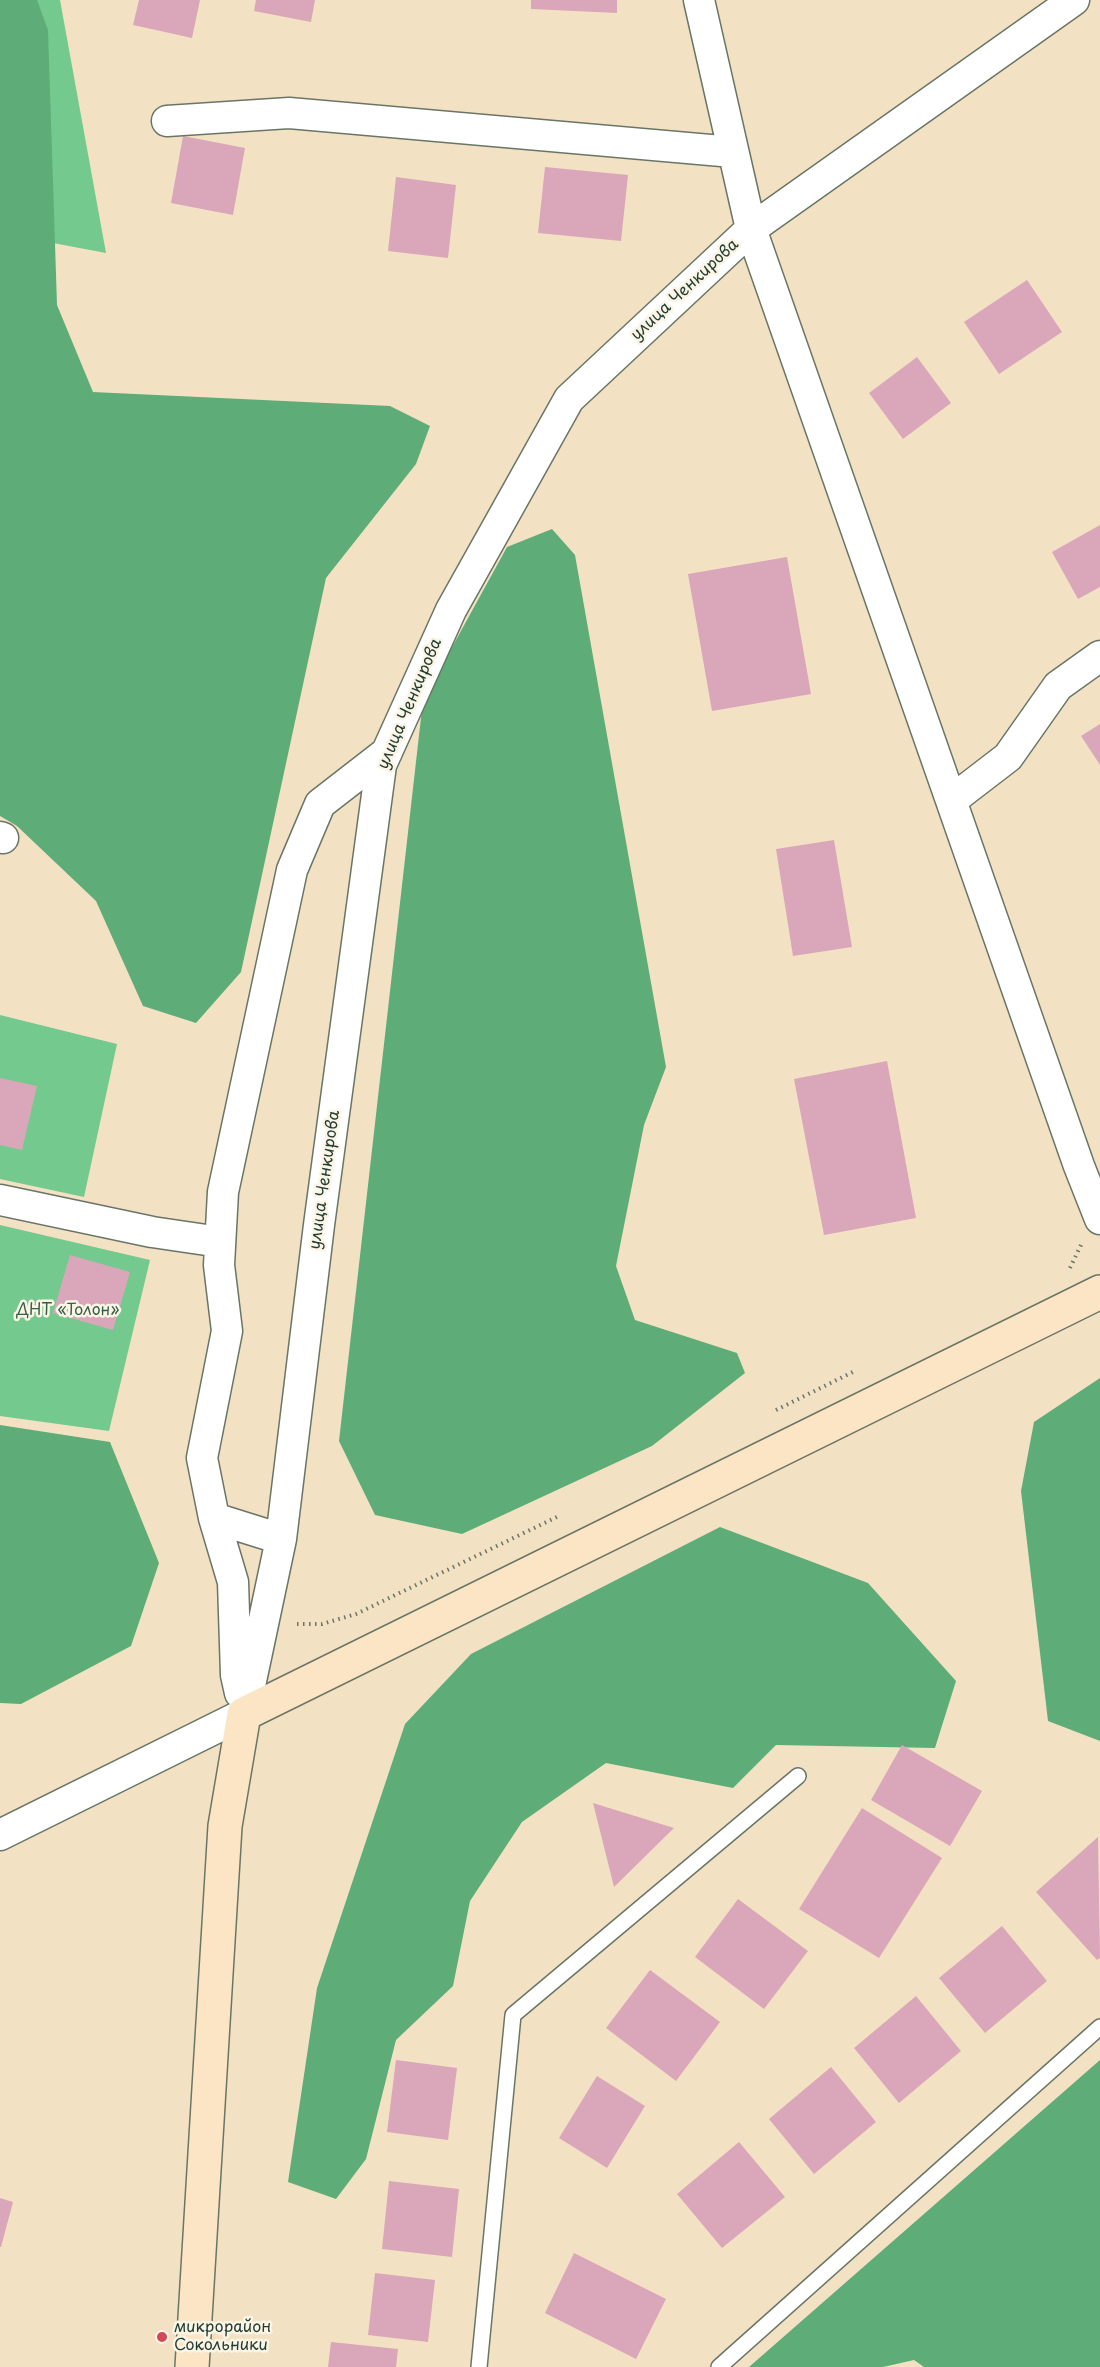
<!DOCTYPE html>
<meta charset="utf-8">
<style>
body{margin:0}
canvas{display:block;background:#f3e1c3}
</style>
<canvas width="1100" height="2367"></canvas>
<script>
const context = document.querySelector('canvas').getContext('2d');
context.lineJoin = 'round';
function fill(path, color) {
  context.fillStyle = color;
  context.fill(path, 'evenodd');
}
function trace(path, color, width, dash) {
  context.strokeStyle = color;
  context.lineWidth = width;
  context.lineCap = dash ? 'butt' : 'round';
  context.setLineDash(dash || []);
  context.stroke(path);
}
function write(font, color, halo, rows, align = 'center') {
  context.font = font + ' "Playpen Sans",sans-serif';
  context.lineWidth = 5;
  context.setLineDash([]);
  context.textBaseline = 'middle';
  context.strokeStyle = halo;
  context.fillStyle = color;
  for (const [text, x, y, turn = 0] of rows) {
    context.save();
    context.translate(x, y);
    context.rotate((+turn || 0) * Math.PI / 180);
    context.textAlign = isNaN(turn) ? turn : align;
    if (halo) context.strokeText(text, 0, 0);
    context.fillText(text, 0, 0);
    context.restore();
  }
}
const green = new Path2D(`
 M0,0H60L106,253L0,233Z
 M0,1015L117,1044L84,1197L0,1179Z
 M0,1225L150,1260L109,1431L0,1416Z`);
const forest = new Path2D(`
 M0,0H37L48,30L57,305L93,392L390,406L430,426L416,464L326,578L241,972L196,1023L143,1006L96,901L17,826L0,816Z
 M552,529L575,555L666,1067L644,1125L616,1266L635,1320L737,1353L745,1373L652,1446L462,1534L375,1515L339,1441L423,700L507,547Z
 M1100,1378V1741L1048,1721L1021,1491L1034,1422Z
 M0,1425L110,1442L159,1563L131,1646L21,1704L0,1703Z
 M720,1527L868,1583L956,1681L935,1748L776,1745L733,1788L606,1763L522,1822L470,1901L453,1986L396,2040L366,2159L336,2199L288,2182L317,1988L405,1724L471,1654Z
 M1100,2060V2367H924L914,2360L883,2367H749Z`);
const building = new Path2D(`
 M139,0H200L192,38L133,25Z
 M256,0H315L311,22L254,11Z
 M531,0H617V13L531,9Z
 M183,136L245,148L233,215L171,203Z
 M545,167L628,175L621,241L538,233Z
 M396,177L456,185L448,258L388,251Z
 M1027,280L1062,332L999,374L964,322Z
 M917,357L951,403L903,439L869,393Z
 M1100,525V587L1078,599L1052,552Z
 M787,557L811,694L712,711L688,574Z
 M1100,724V765L1081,736Z
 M834,840L852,947L793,956L776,849Z
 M887,1061L916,1218L824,1235L794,1079Z
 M0,1078L37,1086L22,1150L0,1145Z
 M70,1255L130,1272L113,1330L53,1313Z
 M902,1745L982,1791L950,1846L871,1800Z
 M593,1803L674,1828L614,1887Z
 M862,1808L942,1858L879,1958L799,1909Z
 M1098,1837L1100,1958L1097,1960L1036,1892Z
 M738,1899L808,1951L764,2009L695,1957Z
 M1002,1926L1047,1981L985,2033L939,1978Z
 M650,1970L720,2022L676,2081L606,2028Z
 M916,1996L961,2051L899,2103L854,2048Z
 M396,2060L457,2068L448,2140L387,2132Z
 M831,2067L876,2122L814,2174L769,2119Z
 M597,2076L645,2106L607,2168L559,2138Z
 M739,2142L785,2197L722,2248L677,2194Z
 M389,2181L459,2189L452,2257L382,2249Z
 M0,2198L13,2202L1,2247H0Z
 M574,2253L666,2299L636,2359L545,2313Z
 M375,2273L435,2280L428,2342L368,2335Z
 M331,2342L398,2349L396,2367H328Z`);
const path = new Path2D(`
 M1070,1268L1081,1245
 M776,1410L855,1371
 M297,1624H322L356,1614L559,1516`);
const lane = new Path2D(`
 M479,2367L513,2015L798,1776
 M719,2367L1100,2027`);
const street = new Path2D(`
 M699,0L751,229L1079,1166L1100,1219
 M167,121L289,113L733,152
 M952,800L1008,757L1058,686L1100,656
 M0,837L3,838
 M0,1200L152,1232L220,1242
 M214,1518L281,1539
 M240,1693L236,1675L233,1582L214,1518L202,1458L227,1331L219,1265L223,1192L292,870L320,804L387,752
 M244,1714L281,1539L319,1225L381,765L451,610L569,399L751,229L1074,0
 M0,1835L244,1714`);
const secondary = new Path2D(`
 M192,2367L225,1826L244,1714L1100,1292`);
const markers = [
 [162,2337,6,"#d1495b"]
];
const streetNames = [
 ["улица Ченкирова",685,290,-43],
 ["улица Ченкирова",410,704,-67],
 ["улица Ченкирова",325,1180,-82]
];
const parkNames = [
 ["ДНТ «Толон»",68,1311]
];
const poiNames = [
 ["микрорайон",174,2328],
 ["Сокольники",174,2346]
];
fill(green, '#73c98e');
fill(forest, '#5ead79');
fill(building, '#daa7ba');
trace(lane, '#697666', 18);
trace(street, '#697666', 33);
trace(secondary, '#697666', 36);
trace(path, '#697666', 4, [1.5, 4.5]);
trace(lane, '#fff', 15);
trace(street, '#fff', 30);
trace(secondary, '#fce5c4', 33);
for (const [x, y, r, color] of markers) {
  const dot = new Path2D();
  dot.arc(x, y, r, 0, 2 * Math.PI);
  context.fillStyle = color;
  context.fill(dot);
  trace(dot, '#fcf5e5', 2);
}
write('16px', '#1f3d34', '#fcf5e5', streetNames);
write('16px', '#34604a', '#fcf5e5', parkNames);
write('16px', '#1f3d34', '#fcf5e5', poiNames, 'left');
</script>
